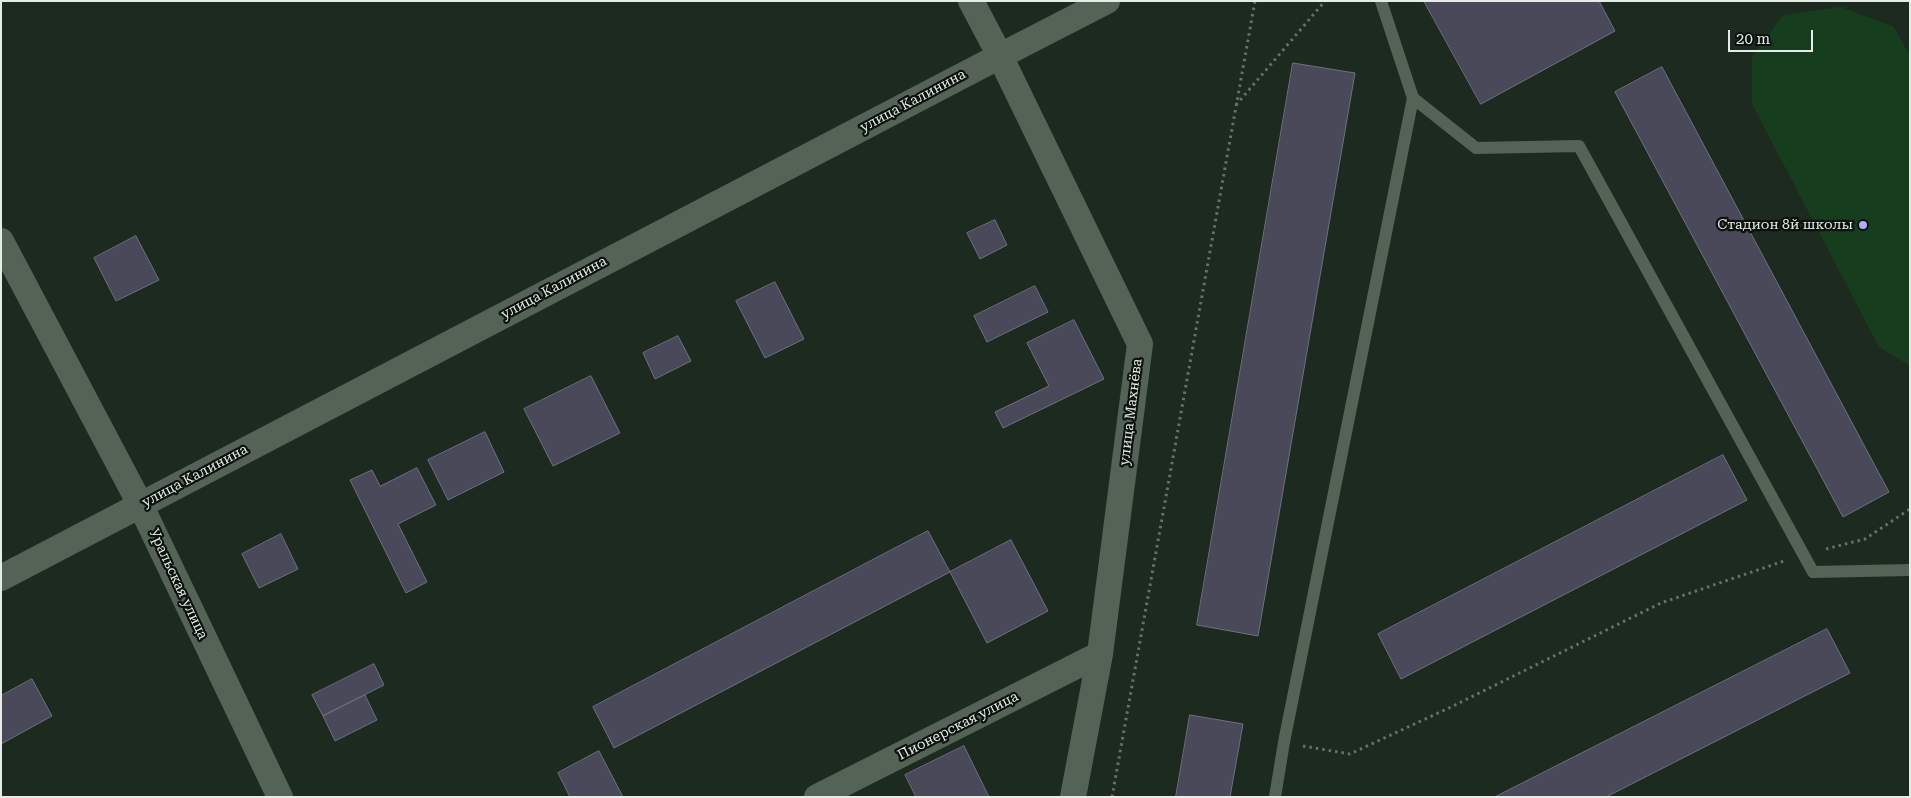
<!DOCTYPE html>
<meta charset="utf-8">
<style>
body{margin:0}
#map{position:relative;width:1911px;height:798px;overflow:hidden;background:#1d2a1f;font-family:"Roboto Serif",serif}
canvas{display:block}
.frame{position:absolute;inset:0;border:2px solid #e4ece5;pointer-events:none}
.scale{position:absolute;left:1728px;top:30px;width:85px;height:22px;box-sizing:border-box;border:2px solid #e4ece5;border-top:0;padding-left:6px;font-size:15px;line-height:18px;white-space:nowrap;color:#e4ece5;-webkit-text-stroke:4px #0b110c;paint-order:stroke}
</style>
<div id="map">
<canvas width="1911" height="798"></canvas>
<div class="frame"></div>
<div class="scale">20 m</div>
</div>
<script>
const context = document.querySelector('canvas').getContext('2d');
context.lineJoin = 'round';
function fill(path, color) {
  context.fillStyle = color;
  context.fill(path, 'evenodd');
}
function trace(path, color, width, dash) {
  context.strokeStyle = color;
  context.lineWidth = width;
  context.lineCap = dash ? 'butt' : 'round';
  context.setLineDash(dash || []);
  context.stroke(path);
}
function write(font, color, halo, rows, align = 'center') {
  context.font = font + ' "Roboto Serif",serif';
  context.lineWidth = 4.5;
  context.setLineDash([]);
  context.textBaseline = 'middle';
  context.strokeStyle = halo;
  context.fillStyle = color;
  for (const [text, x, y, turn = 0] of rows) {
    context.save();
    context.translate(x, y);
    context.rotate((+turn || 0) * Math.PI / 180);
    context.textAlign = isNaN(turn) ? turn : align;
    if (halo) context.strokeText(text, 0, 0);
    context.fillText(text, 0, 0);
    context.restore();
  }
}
const green = new Path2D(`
 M1841,7L1894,27L1910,56V366L1879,347L1752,104V57L1783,15Z`);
const building = new Path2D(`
 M1424,1H1599L1615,31L1481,104Z
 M1293,63L1355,73L1258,636L1197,625Z
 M1662,67L1889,492L1843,517L1615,92Z
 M995,220L1007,245L980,259L967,233Z
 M136,236L159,280L116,301L94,258Z
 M775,282L804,339L765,358L736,301Z
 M1035,286L1048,312L987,342L974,316Z
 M1074,320L1104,379L1003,428L995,412L1049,386L1027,343Z
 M678,336L691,361L655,379L643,353Z
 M591,376L620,433L553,466L524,409Z
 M485,432L504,472L448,500L428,460Z
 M1723,455L1747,500L1401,679L1378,634Z
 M417,468L436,505L398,524L427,582L406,593L350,480L372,470L380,486Z
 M928,531L950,572L614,748L593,707Z
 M281,534L298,569L259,588L242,554Z
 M1011,540L1048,611L987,643L950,572Z
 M1827,629L1850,673L1606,797H1495Z
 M374,664L384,685L323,716L312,695Z
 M32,679L52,716L1,744V696Z
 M365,695L377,720L335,741L323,716Z
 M1190,715L1243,724L1230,797H1176Z
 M964,746L989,797H916L905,775Z
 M599,751L623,797H570L558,773Z`);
const path = new Path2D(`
 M1236,105L1325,1
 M1826,549L1865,539L1910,509
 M1303,746L1350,754L1451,707L1661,603L1784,561
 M1112,797L1255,1`);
const lane = new Path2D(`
 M1381,1L1413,98L1476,148L1579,146L1813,572L1910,570
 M1275,797L1284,742L1413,98`);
const street = new Path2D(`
 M971,1L1000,56L1140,344L1100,654L1073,797
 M1,241L140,504L280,797
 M1,578L1000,56L1107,1
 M817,797L1100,654`);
const markers = [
 [1863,225,5,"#b3adf9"]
];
const streetNames = [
 ["улица Калинина",913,101,-28],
 ["улица Калинина",554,288,-28],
 ["улица Махнёва",1131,412,-83],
 ["улица Калинина",195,476,-28],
 ["Уральская улица",178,584,65],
 ["Пионерская улица",958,726,-27]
];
const poiNames = [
 ["Стадион 8й школы",1853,225]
];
fill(green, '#173d1f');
fill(building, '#4a4959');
trace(building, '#706f80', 1);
trace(path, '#667167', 3, [2.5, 4]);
trace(lane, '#556357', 12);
trace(street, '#556357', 26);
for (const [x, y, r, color] of markers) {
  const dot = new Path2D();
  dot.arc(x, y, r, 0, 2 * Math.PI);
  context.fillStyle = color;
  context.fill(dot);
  trace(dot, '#0b110c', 2);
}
write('14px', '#e4ece5', '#0b110c', streetNames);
write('14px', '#e4ece5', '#0b110c', poiNames, 'right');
</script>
